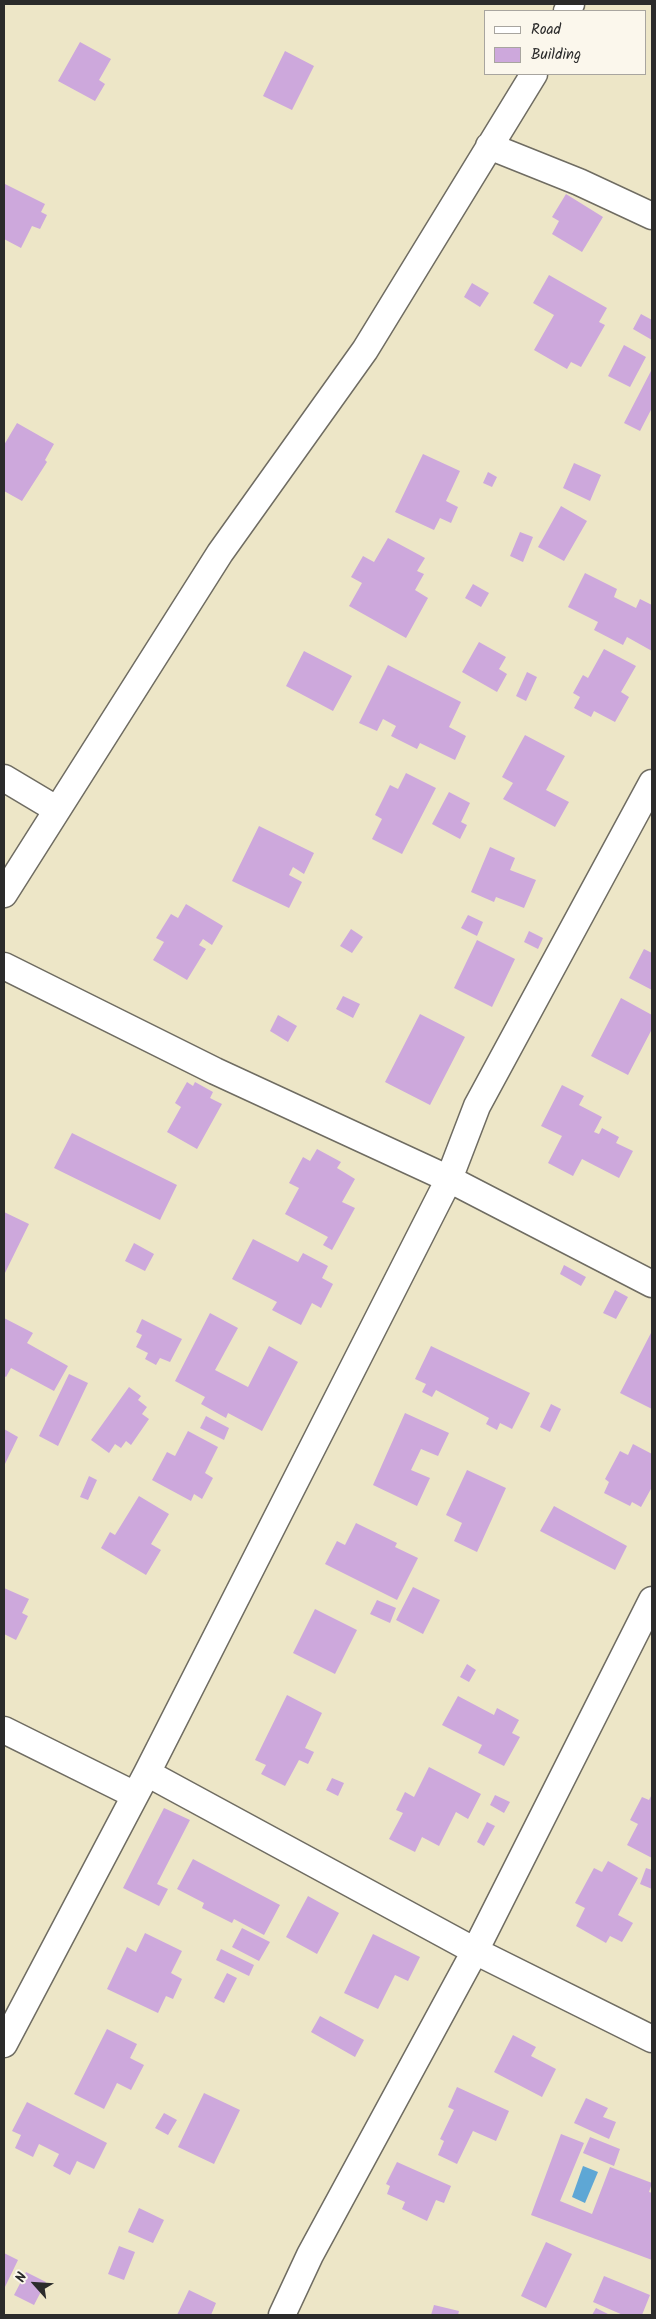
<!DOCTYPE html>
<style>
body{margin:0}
#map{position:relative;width:656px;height:2319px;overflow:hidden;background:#ede6c7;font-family:Kalam,sans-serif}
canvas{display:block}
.frame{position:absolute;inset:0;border:5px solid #2b2b2b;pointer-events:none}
.legend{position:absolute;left:484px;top:10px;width:162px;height:65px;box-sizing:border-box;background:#fbf7ec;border:1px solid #a8a59f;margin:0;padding:6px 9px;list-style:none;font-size:15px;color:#2b2b2b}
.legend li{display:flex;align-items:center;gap:10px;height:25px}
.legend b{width:25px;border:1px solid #a8a59f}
.north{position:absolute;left:10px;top:2259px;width:50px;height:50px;-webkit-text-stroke:4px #fbf7ec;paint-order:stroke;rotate:296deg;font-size:14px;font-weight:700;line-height:20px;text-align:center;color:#2b2b2b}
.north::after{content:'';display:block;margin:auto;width:18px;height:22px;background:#2b2b2b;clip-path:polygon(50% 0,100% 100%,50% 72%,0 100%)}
</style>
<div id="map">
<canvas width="656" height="2319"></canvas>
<div class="frame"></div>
<ul class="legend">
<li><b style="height:6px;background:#fff"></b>Road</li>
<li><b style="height:14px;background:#cda8dc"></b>Building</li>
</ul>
<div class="north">N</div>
</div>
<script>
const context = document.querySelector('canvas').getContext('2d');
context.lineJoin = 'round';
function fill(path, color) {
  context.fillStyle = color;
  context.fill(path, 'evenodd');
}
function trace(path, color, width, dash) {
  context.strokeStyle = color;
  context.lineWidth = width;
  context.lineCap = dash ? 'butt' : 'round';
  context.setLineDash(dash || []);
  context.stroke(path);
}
const water = new Path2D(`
 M583,2166L598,2172L585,2203L572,2197Z`);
const building = new Path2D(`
 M80,42L111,59L99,80L105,84L95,101L58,81Z
 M285,51L314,66L292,110L263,96Z
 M5,184L45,204L41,212L47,215L40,229L32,226L21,248L4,239Z
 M566,194L603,217L582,252L552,234L559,221L552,217Z
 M549,275L607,308L599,322L605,325L581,367L571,362L567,369L534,350L554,315L533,303Z
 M472,283L489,293L480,307L464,297Z
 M641,314L652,320V340L633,329Z
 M624,345L646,357L630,387L608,376Z
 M652,369V408L640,431L624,423Z
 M17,423L54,444L45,460L47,462L22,501L4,491V445Z
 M423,454L460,471L446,501L458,507L451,523L440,518L434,530L395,512Z
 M574,463L601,475L590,501L563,488Z
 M488,472L497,477L492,487L483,483Z
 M561,506L587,521L564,561L538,547Z
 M520,532L533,537L523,562L510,556Z
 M388,538L425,558L417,571L424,574L415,590L428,598L406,638L349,606L362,583L351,577L363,556L374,562Z
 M585,573L617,589L614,597L636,608L640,599L652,605V651L627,637L623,645L594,630L598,622L568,607Z
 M473,584L489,593L481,607L465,598Z
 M479,642L506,657L499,669L507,674L497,692L462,672Z
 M604,649L636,666L621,692L629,697L615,722L594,711L591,717L574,708L580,697L573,693L583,675L588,678Z
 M304,651L352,676L333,711L286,686Z
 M388,665L461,702L449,727L466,736L455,760L420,743L417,749L391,736L396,726L383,719L377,731L359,723Z
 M527,672L537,677L526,701L516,696Z
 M525,735L565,756L546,790L569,802L555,827L503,799L513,783L502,777Z
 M406,773L436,788L402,854L372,839L382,819L375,815L390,785L398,789Z
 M449,792L470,803L461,822L467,825L460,839L432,824Z
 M259,826L314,853L304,874L293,867L289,875L302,882L289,908L232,881Z
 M490,847L515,858L510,870L536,880L524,908L496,897L494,902L471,892Z
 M186,904L223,926L212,945L203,939L199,945L206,949L187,980L153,960L164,942L156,938L171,914L178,918Z
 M468,915L483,922L477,936L461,928Z
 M351,929L363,937L352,953L340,946Z
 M529,931L543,938L538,949L524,942Z
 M477,940L515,959L492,1007L454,988Z
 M644,949L652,953V990L629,978Z
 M343,996L360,1004L353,1018L336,1009Z
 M621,998L652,1015V1029L628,1075L591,1056Z
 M420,1014L465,1037L430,1105L385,1082Z
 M278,1015L297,1026L288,1042L270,1031Z
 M187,1082L193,1086L195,1082L213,1092L210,1098L222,1104L197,1149L167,1132L181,1107L175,1103Z
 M562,1085L584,1096L579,1105L602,1117L594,1132L599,1134L602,1128L619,1137L616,1143L633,1151L619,1178L582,1159L573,1176L548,1163L562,1136L541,1126Z
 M72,1133L177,1185L160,1220L54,1168Z
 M317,1149L341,1162L337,1168L355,1179L342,1202L355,1208L332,1250L323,1245L328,1237L285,1214L299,1188L289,1183L303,1157L310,1161Z
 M4,1212L29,1224L4,1275Z
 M253,1239L298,1262L303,1253L328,1266L322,1278L333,1284L321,1308L312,1303L301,1325L272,1310L277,1302L232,1279Z
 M134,1243L154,1254L145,1271L125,1261Z
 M564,1265L586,1277L581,1286L560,1274Z
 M615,1290L628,1297L616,1319L603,1313Z
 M210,1313L238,1328L215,1370L248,1387L269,1346L298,1362L262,1431L228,1413L226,1418L201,1404L205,1397L175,1381Z
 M4,1318L33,1333L27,1343L68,1366L54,1391L11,1368L6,1377L4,1376Z
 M142,1319L182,1339L170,1362L160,1358L156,1365L145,1359L148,1353L136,1347L142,1335L136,1332Z
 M652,1331V1409L620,1393Z
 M431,1346L530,1393L512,1429L500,1423L497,1430L486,1424L489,1418L436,1390L432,1397L422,1392L426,1384L415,1379Z
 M69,1374L88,1383L58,1446L39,1436Z
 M129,1387L141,1396L138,1400L147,1407L142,1414L149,1419L131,1445L126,1441L121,1448L115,1444L109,1453L91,1440Z
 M551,1404L561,1409L550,1432L540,1427Z
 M405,1413L449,1433L438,1456L421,1449L411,1470L430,1478L417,1506L373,1485Z
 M206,1416L229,1428L224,1440L200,1428Z
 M4,1429L18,1437L4,1466Z
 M188,1431L218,1447L205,1473L213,1478L202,1499L194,1494L191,1501L152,1480L167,1452L175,1456Z
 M633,1444L652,1454V1487L641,1507L632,1502L630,1506L604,1493L609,1482L605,1479L620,1451L628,1455Z
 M467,1470L506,1488L477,1552L454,1541L462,1523L446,1515Z
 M89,1476L97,1480L88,1500L80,1497Z
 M139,1496L169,1514L151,1544L161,1550L146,1575L101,1548L110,1532L115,1535Z
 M554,1506L627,1546L615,1570L540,1531Z
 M356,1523L397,1543L395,1547L418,1558L397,1600L325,1564L337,1541L345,1545Z
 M413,1587L440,1600L423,1634L396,1620Z
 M4,1588L29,1599L22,1613L28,1616L16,1640L4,1634Z
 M377,1600L396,1608L390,1623L370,1614Z
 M315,1609L357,1630L335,1674L293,1653Z
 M467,1664L476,1670L469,1682L460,1677Z
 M287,1695L322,1713L305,1748L314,1752L308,1764L299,1760L285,1786L261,1774L266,1765L255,1760Z
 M458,1696L494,1715L497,1708L519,1720L512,1733L520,1737L504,1766L478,1753L482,1745L442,1725Z
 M429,1767L481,1794L468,1819L456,1812L439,1846L422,1837L415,1852L389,1839L403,1813L396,1810L405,1792L414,1797Z
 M332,1778L344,1783L338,1796L326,1790Z
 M652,1794V1858L627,1845L638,1824L630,1820L642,1797L649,1800Z
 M495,1795L510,1802L504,1813L490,1805Z
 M164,1808L190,1820L157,1884L168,1889L159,1906L123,1888Z
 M487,1822L495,1826L484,1846L477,1842Z
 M193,1859L280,1905L264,1935L234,1919L232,1923L202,1908L204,1903L177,1889Z
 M608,1861L638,1878L618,1915L633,1923L622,1942L610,1936L606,1943L576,1926L585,1908L575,1903L594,1868L602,1872Z
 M646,1868L652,1870V1889L640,1884Z
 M308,1896L339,1913L317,1954L286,1937Z
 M242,1928L270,1942L259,1961L232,1947Z
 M145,1933L182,1951L171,1973L182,1979L173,1999L166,1996L158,2013L107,1989L127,1947L136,1952Z
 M373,1934L420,1957L408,1981L395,1975L378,2009L344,1993Z
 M221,1949L254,1965L249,1976L216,1960Z
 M227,1973L237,1978L224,2003L214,1998Z
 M320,2016L364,2040L355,2057L311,2032Z
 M107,2029L137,2044L130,2058L144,2065L131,2090L117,2083L104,2109L74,2094Z
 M513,2035L536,2047L531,2056L556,2069L542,2097L494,2072Z
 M457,2087L509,2111L496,2141L473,2131L457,2164L438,2155L444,2141L440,2139L454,2110L448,2107Z
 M204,2093L240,2110L214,2164L178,2147Z
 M586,2098L608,2108L603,2117L616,2122L609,2139L574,2123Z
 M27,2102L107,2143L94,2169L77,2161L70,2175L53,2166L59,2154L39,2144L33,2157L15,2148L21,2135L12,2131Z
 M164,2113L177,2120L168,2135L155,2128Z
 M561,2134L584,2143L560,2201L592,2214L610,2167L652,2183L649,2192L652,2193V2260L531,2215Z
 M590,2137L620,2149L614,2166L583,2153Z
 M397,2162L451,2186L444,2203L436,2200L427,2221L402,2209L405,2202L387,2194L390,2186L386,2184Z
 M139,2208L164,2220L153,2243L128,2232Z
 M546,2242L572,2254L546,2308L521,2296Z
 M119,2246L135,2252L124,2280L108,2274Z
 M4,2253L18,2260L4,2289Z
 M26,2272L46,2282L34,2305L14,2295Z
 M604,2276L650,2295L642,2315H623L593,2302Z
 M189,2290L216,2303L211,2315H177Z
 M434,2305L459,2311L458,2315H431Z
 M596,2308L610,2315H592Z`);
const street = new Path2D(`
 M567,11L571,4
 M489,146L579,182L652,216
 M4,778L56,809
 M4,894L220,553L365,350L534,74
 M4,966L215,1071L449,1179L652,1284
 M4,1730L135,1795
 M147,1773L475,1951L652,2039
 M4,2044L147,1773L449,1179L477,1106L652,783
 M282,2315L310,2255L475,1951L652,1600`);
fill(water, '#5ea7d5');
fill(building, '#cda8dc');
trace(street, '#6f6c62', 29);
trace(street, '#fff', 26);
</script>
